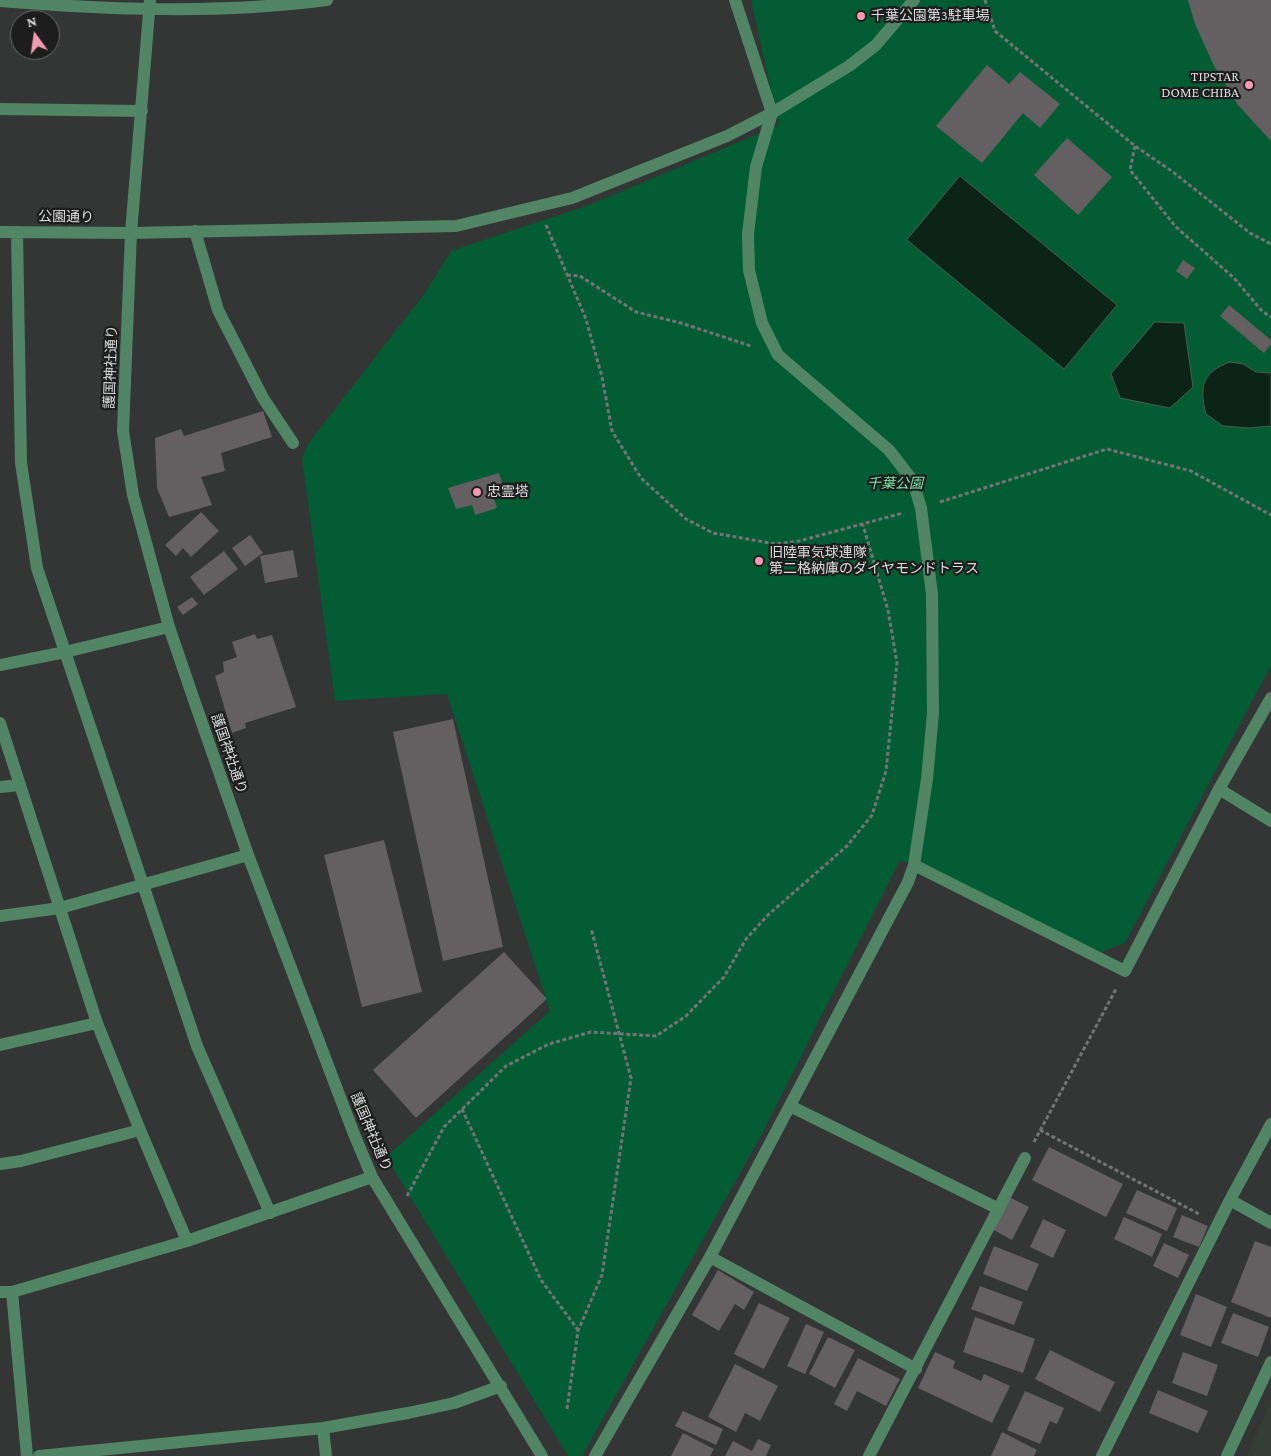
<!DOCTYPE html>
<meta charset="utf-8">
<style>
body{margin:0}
#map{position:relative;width:1271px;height:1456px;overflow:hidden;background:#333634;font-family:"Crimson Pro",serif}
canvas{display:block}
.north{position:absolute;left:10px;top:10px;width:50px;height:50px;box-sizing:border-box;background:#1c1d1c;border:1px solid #686a69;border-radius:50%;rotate:346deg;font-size:14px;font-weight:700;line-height:20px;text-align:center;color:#dbdddc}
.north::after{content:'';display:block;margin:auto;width:18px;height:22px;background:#f19ab2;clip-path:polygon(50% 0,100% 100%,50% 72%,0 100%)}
</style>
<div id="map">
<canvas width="1271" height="1456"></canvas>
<div class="north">N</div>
</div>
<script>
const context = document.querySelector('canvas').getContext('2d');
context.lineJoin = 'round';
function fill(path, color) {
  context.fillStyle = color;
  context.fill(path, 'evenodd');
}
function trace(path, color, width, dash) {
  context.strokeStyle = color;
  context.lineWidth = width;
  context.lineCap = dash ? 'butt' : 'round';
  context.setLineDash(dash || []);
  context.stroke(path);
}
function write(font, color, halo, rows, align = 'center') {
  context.font = font + ' "Crimson Pro","Noto Sans JP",serif';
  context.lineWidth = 4.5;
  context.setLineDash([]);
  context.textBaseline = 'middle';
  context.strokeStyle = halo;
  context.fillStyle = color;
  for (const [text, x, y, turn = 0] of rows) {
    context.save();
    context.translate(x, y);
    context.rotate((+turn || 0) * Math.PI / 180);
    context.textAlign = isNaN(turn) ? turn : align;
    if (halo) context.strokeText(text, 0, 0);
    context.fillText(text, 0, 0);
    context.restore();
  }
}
const built = new Path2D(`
 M1271,1401V1456H1247Z`);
const green = new Path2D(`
 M751,0H1271V665L1125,943L1101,952L900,860L763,1132L582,1456H568L386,1157L550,1011L447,694L335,701L302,459L308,444L425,293L451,251L589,205L779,125Z`);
const water = new Path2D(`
 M960,176L1117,305L1064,369L907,240Z
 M1155,322L1184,323L1193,387L1170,408L1120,398L1111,374Z
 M1230,362L1243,364L1256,372L1271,373V426L1249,428L1223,426L1206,414C1199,387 1202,372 1230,362Z`);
const building = new Path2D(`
 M1188,0H1271V141L1238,105L1214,66L1195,24Z
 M987,65L1009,84L1020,72L1060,104L1040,128L1023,113L982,163L936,126Z
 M1067,138L1112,177L1078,215L1034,175Z
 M1183,260L1195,268L1187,279L1176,271Z
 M1229,305L1271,340V344L1264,353L1220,316Z
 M263,411L272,437L221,453L225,471L201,477L212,505L169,517L157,488L155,438L181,429L184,436Z
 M499,473L506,496L494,499L497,508L475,515L472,505L456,509L448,488Z
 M201,512L219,531L191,557L183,548L176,556L165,545Z
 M250,535L263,553L245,566L232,548Z
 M293,550L298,577L265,583L260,556Z
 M224,551L238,569L204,595L190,577Z
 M192,597L198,604L183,615L177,607Z
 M255,634L257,639L272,635L296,707L245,723L246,728L232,733L215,676L224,672L223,662L237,657L232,642Z
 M453,719L503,947L443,961L393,732Z
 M384,840L422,992L362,1007L324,855Z
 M504,952L547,999L416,1118L373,1070Z
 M1049,1147L1123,1184L1106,1217L1032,1180Z
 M1137,1190L1177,1208L1167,1231L1126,1213Z
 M1009,1197L1029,1207L1012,1240L992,1229Z
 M1182,1215L1208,1226L1199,1247L1173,1237Z
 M1124,1217L1162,1234L1152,1257L1114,1239Z
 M1043,1219L1066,1230L1053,1258L1030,1247Z
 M1255,1241L1271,1247V1318L1231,1302Z
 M1164,1243L1189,1255L1178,1278L1153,1266Z
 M994,1246L1039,1264L1027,1291L983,1274Z
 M718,1270L754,1292L744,1310L735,1304L719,1331L692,1315Z
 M980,1286L1023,1302L1014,1325L971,1309Z
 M1196,1294L1227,1307L1211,1347L1180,1335Z
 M759,1303L790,1318L764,1369L734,1354Z
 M1233,1313L1269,1327L1258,1357L1221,1343Z
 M975,1317L1035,1339L1023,1373L963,1352Z
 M806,1324L824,1332L805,1374L787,1366Z
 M828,1337L855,1350L835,1388L809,1374Z
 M1050,1350L1115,1382L1100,1412L1035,1379Z
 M935,1352L955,1361L953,1368L981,1381L984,1374L1010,1386L992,1423L918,1388Z
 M1183,1352L1218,1365L1207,1396L1172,1383Z
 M858,1358L900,1379L886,1406L857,1391L847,1411L834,1404Z
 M735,1364L778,1386L760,1421L745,1413L736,1432L708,1417Z
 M1158,1390L1208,1411L1198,1433L1149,1413Z
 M1025,1391L1064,1408L1057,1424L1050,1421L1040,1444L1007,1430Z
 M683,1411L723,1429L716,1445L675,1426Z
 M1002,1432L1037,1450L1034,1456H991Z
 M683,1433L714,1449L710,1456H671Z
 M758,1439L771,1445L766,1456H725L733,1441L752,1451Z`);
const path = new Path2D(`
 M985,0L995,31L1135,146L1173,172L1250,233L1271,244
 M1135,146L1130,170L1176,227L1234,278L1262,311L1271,317
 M546,225L586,319L602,377L612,431L641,478L686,519L713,533L776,544L799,541L903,513
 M567,275L580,276L636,312L681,323L751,346
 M940,502L1107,449L1191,471L1271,515
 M462,1109L541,1280L578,1330
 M1040,1130L1201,1215
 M1034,1142L1116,989
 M407,1196L444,1127L506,1066L549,1044L591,1032L656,1036L686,1016L724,977L746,939L768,915L847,846L872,815L886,771L897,663L888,610L863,525
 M567,1409L578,1331L602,1275L631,1078L591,928`);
const minor = new Path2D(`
 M150,0L131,233L123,431L133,495L169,627L195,703L248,855L354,1134L372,1177L542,1456
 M0,1C108,10 220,14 327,0
 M0,109L142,111
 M195,231L218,310L263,398L293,443
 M0,232L131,233L456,226L572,198L727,136L772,113L735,0
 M17,232L21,463L37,568L197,1046L270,1213
 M0,665L65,652L169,627
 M0,723L97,1023L140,1130L187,1241
 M0,787L20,785
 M1219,789L1271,821
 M914,865L1125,971L1219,789L1271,698
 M0,916L60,908L248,855
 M0,1045L97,1023
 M790,1106L999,1209
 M0,1164L21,1161L140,1130
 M1230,1200L1271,1223
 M710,1257L916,1369
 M0,1292H12L187,1241L372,1177
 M12,1292L27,1456
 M323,1428L326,1456
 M39,1456L323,1428L408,1413L454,1403L501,1386
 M595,1456L710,1257L908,882L914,865L927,779L933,713L932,594L921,508L913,481L889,450L778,355L762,323L749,270L748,234L756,167L772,113L849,66L876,45L914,0
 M869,1456L1025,1158
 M1102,1456L1230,1200L1271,1124
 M1227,1456L1271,1362`);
const markers = [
 [861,16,5,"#f19ab2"],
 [1249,85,5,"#f19ab2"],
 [477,492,5,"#f19ab2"],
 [759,561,5,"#f19ab2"]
];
const poiNames = [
 ["千葉公園第3駐車場",871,16],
 ["TIPSTAR",1239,77,"right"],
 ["DOME CHIBA",1239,93,"right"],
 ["忠霊塔",487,492],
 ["旧陸軍気球連隊",769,553],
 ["第二格納庫のダイヤモンドトラス",769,569]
];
const streetNames = [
 ["公園通り",66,217,1],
 ["護国神社通り",111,367,-88],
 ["護国神社通り",229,754,71],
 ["護国神社通り",371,1132,67]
];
const parkNames = [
 ["千葉公園",895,484]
];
fill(built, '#343e37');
fill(green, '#045c34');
fill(water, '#0b2416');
trace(water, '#495c51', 1);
fill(building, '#645f60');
trace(path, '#737574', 3, [4, 2.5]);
trace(minor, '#518565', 12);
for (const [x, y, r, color] of markers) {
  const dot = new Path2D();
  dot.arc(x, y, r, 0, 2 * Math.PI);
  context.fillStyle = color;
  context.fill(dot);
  trace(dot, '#1c1d1c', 2);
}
write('14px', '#dbdddc', '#1c1d1c', poiNames, 'left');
write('14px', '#dbdddc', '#1c1d1c', streetNames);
write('italic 14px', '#7be7a7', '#1c1d1c', parkNames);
</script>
